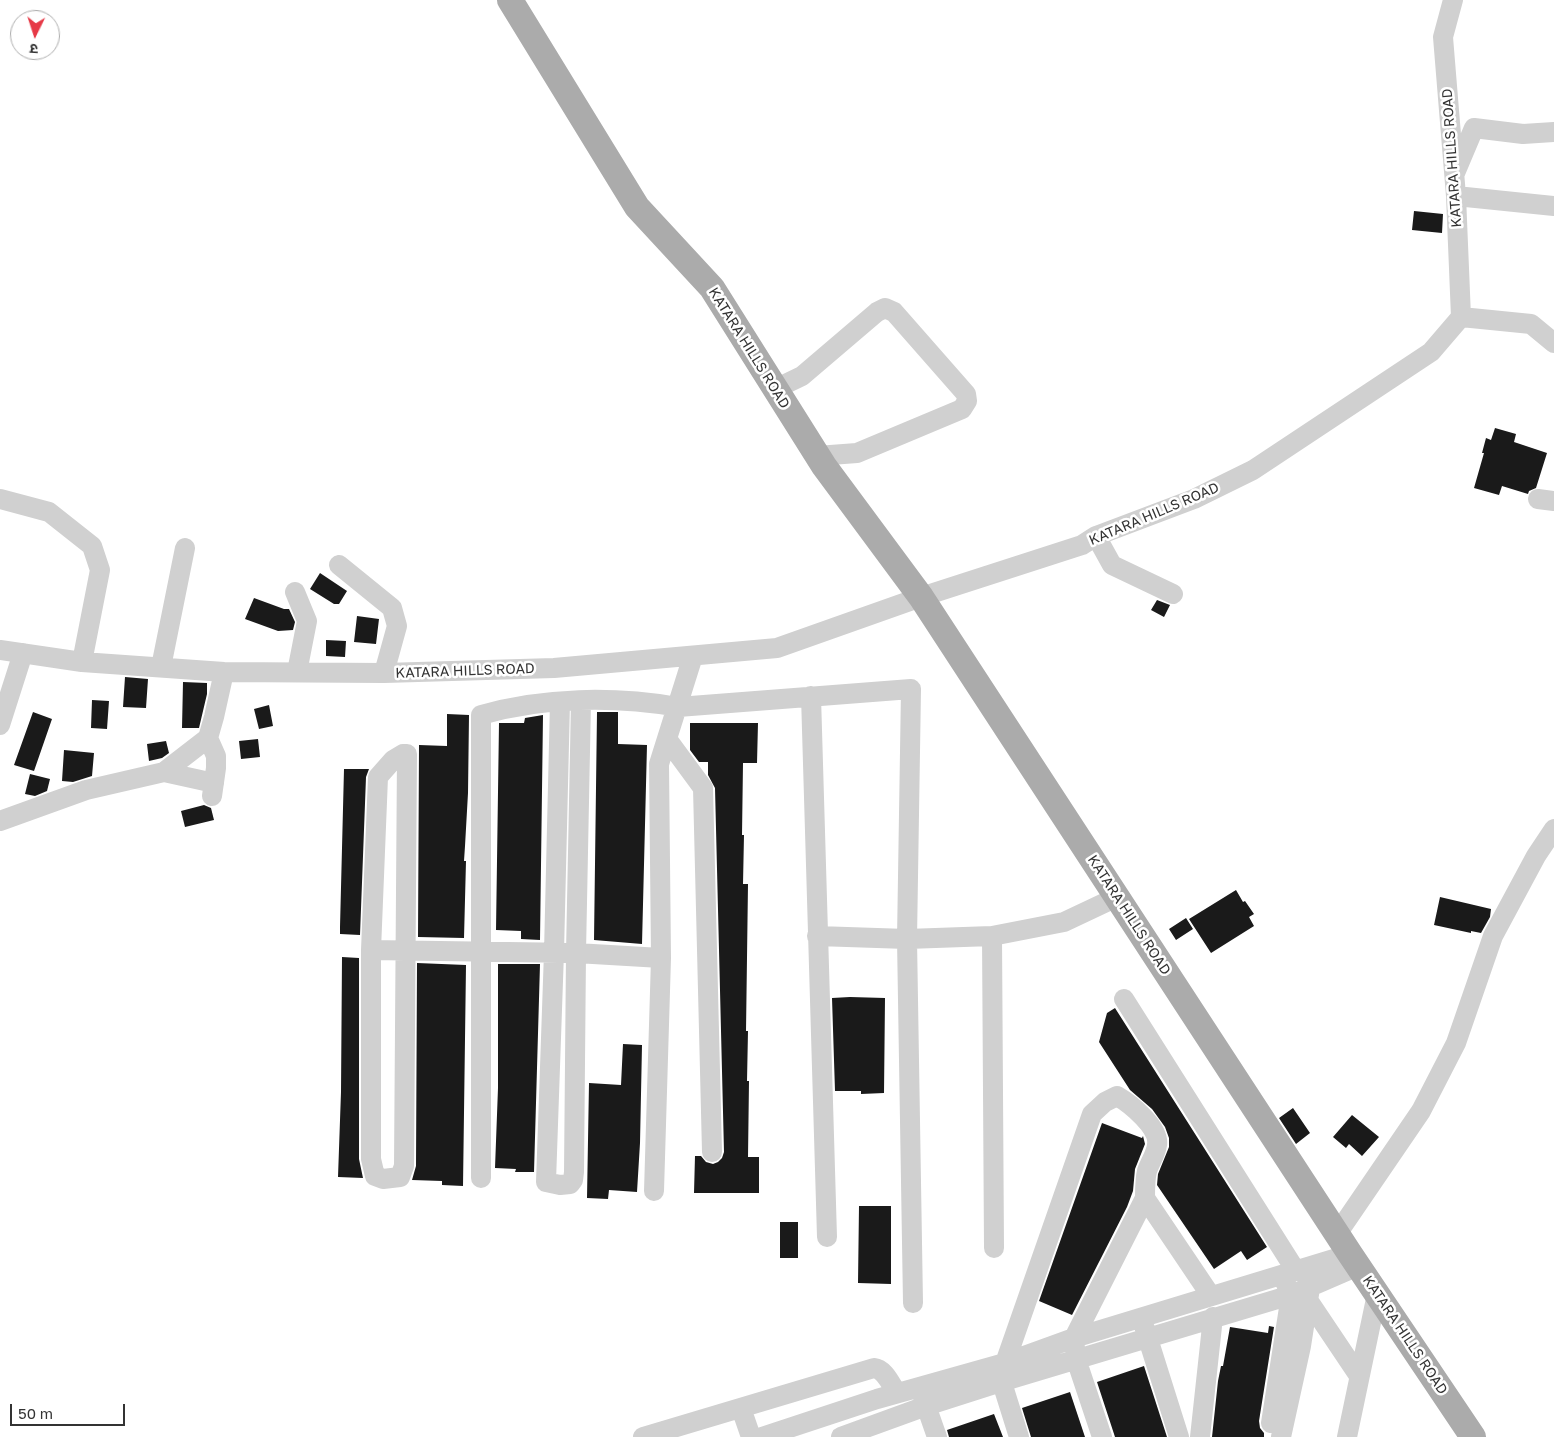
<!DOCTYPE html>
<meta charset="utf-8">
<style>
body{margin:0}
#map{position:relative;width:1554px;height:1437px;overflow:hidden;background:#fff;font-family:"Golos Text","Noto Sans Devanagari",sans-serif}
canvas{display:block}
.north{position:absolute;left:10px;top:10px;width:50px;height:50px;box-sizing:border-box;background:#fff;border:1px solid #adadad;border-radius:50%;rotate:184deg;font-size:14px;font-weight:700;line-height:20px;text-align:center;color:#333}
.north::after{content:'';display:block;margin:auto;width:18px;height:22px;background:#e63946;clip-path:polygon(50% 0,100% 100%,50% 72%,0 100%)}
.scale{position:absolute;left:10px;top:1404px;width:115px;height:22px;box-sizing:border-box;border:2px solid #333;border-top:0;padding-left:6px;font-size:15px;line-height:18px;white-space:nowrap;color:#333;-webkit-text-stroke:4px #fff;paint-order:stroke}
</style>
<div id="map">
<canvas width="1554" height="1437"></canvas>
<div class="north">उ</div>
<div class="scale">50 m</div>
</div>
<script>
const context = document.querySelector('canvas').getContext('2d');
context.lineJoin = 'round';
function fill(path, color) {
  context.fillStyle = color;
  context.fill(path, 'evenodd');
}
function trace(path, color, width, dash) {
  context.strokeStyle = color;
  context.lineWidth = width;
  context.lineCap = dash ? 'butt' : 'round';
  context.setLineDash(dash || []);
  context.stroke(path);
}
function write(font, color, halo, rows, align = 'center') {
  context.font = font + ' "Golos Text",sans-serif';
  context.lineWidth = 5;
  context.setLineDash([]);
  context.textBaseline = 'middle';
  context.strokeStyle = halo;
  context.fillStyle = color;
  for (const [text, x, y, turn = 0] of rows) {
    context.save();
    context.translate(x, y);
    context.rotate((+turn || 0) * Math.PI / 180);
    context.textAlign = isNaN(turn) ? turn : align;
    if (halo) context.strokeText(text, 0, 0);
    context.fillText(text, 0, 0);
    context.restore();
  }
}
const building = new Path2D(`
 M1414,211L1443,214L1442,233L1412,230Z
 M1495,428L1516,434L1514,442L1547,453L1536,488L1529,491L1528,494L1502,486L1499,495L1474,488L1484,453H1482L1486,438L1491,440Z
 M320,573L347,591L339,604H334L310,589Z
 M254,598L284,609H289L295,622L293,630L278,631L245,619Z
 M1157,600L1170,605L1164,617L1151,610Z
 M357,616L379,619L376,644L354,642Z
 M326,640L346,641L345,657L326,656Z
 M125,677L148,679L146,708L123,707Z
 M183,682L207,683V694L199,728H182Z
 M92,700L109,701L107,729L91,728Z
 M269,705L273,726L259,729L254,709Z
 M33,712L52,719L34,771L14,765Z
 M597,712H618V744L647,745L642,944L594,940Z
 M447,714L469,715L468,793L465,846L464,861H466L464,938L418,937L419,745L447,746Z
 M543,715L540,940L521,939V931L496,930L499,723H524L525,718Z
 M690,723H758L757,763H743L742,835H744L743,884H748L746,1031H748L747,1081H749L748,1157H759V1193H694L695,1156H701L706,1162L713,1164L718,1162L722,1158L724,1152L715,788L708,775V762H699L690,750Z
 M258,739L260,757L241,759L239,741Z
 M166,741L169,753L162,758L149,761L147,744Z
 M64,750L94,753L92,776L73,782L62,781Z
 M344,769H369L366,777L360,935L340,934V927Z
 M30,774L50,779L47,791L35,796L25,794Z
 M204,805L211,808L214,820L185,827L181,811Z
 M1236,890L1243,902L1245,901L1254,914L1249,917L1254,926L1211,953L1189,919Z
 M1440,897L1491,909L1490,917L1481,933L1471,931V933L1434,925Z
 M1186,918L1193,929L1176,940L1169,929Z
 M342,957L359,958V1159L363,1178L338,1177L341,1092Z
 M417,963L466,965L463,1186L442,1185V1181L412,1180L416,1166Z
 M498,964H540L534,1172H515L516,1169L495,1168L498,1088Z
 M850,997L885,998L884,1093L861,1094V1091H835L832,998Z
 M1115,1008L1267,1247L1247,1260L1241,1251L1214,1269L1157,1185L1158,1174L1169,1147V1138L1165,1127L1152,1109L1130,1090L1099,1042L1107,1013Z
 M623,1044L642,1045L640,1143L637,1192L609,1190L608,1199L587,1198L589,1083L621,1085Z
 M1293,1108L1310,1133L1296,1144L1279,1118Z
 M1352,1115L1379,1137L1362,1156L1349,1144L1346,1148L1333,1137Z
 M1102,1123L1142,1138L1143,1136L1145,1144L1135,1169L1133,1191L1127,1207L1072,1315L1039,1301Z
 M859,1206H891V1284L858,1283Z
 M780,1222H798V1258H780Z
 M1269,1326L1274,1327L1259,1421L1260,1428L1264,1433V1437H1212L1218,1381L1221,1366H1223L1230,1327L1268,1333Z
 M1144,1366L1167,1437H1115L1097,1382Z
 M1070,1392L1085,1437H1031L1022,1408Z
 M994,1414L1003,1437H949L947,1430Z`);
const minor = new Path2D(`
 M1455,173L1474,128L1523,134L1554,132
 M1456,196L1554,206
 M1461,317L1531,324L1554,343
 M775,389L802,376L877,312L885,308L894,312L966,394L967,401L962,409L857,453L817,456
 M0,499L49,512L92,546L100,570L82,662
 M1538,499L1554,501
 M1096,536L1112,565L1173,594
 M339,565L392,608L397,626L384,673
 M295,592L307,621L297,672
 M0,650L82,662L224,672L384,673L554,668L777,648L921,597L1082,545L1096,536L1194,499L1253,470L1431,352L1461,317L1456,196L1443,37L1453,0
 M161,667L185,548
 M811,696L827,1237
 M560,702L554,952L546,1182L560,1185L570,1184L573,1180L574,1172L576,953L581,701
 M0,725L23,653
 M208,738L216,756V768L212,796
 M667,739L703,788L712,1152
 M403,754H407L404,1166L400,1177L383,1179L375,1176L371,1159V950L378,777L393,760Z
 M164,772L214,783
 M0,821L86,790L164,772L208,738L214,717L224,672
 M817,936L907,939L992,936L994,1248
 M992,936L1064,922L1117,897
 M371,950L576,953L661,958
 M1124,999L1296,1271
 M481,1178V715C544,697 614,696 678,707L911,689L907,939L913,1303
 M654,1191L661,958L659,764L693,656
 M1337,1234L1421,1111L1456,1043L1493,936L1536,856L1554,829
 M1308,1300L1359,1376
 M1144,1326L1179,1437
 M1005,1363L1092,1114L1105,1102L1117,1096C1131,1104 1160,1128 1157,1145C1156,1154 1150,1162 1147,1171C1145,1179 1145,1189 1145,1198
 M998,1370L1019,1437
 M922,1394L937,1437
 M741,1408L751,1437
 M1271,1423L1291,1295L1286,1284
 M643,1437L874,1368C885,1369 891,1385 897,1393
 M762,1437L877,1399L1005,1363L1074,1338L1350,1254
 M841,1437L926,1406L1001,1382L1291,1295L1358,1266
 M1102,1437L1076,1359L1074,1338L1145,1198L1211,1296
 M1200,1437L1213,1317
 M1281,1437L1301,1346L1310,1288V1279
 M1347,1437L1377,1294`);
const major = new Path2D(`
 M510,0L637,207L712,288L824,466L921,597L1350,1254L1473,1437`);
const streetNames = [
 ["KATARA HILLS ROAD",1452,158,-94],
 ["KATARA HILLS ROAD",749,348,58],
 ["KATARA HILLS ROAD",1154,514,-23],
 ["KATARA HILLS ROAD",465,671,-2],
 ["KATARA HILLS ROAD",1129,915,57],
 ["KATARA HILLS ROAD",1405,1335,56]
];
fill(building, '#1a1a1a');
trace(minor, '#d0d0d0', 20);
trace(major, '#ababab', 26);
write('14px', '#333', '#fff', streetNames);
</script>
